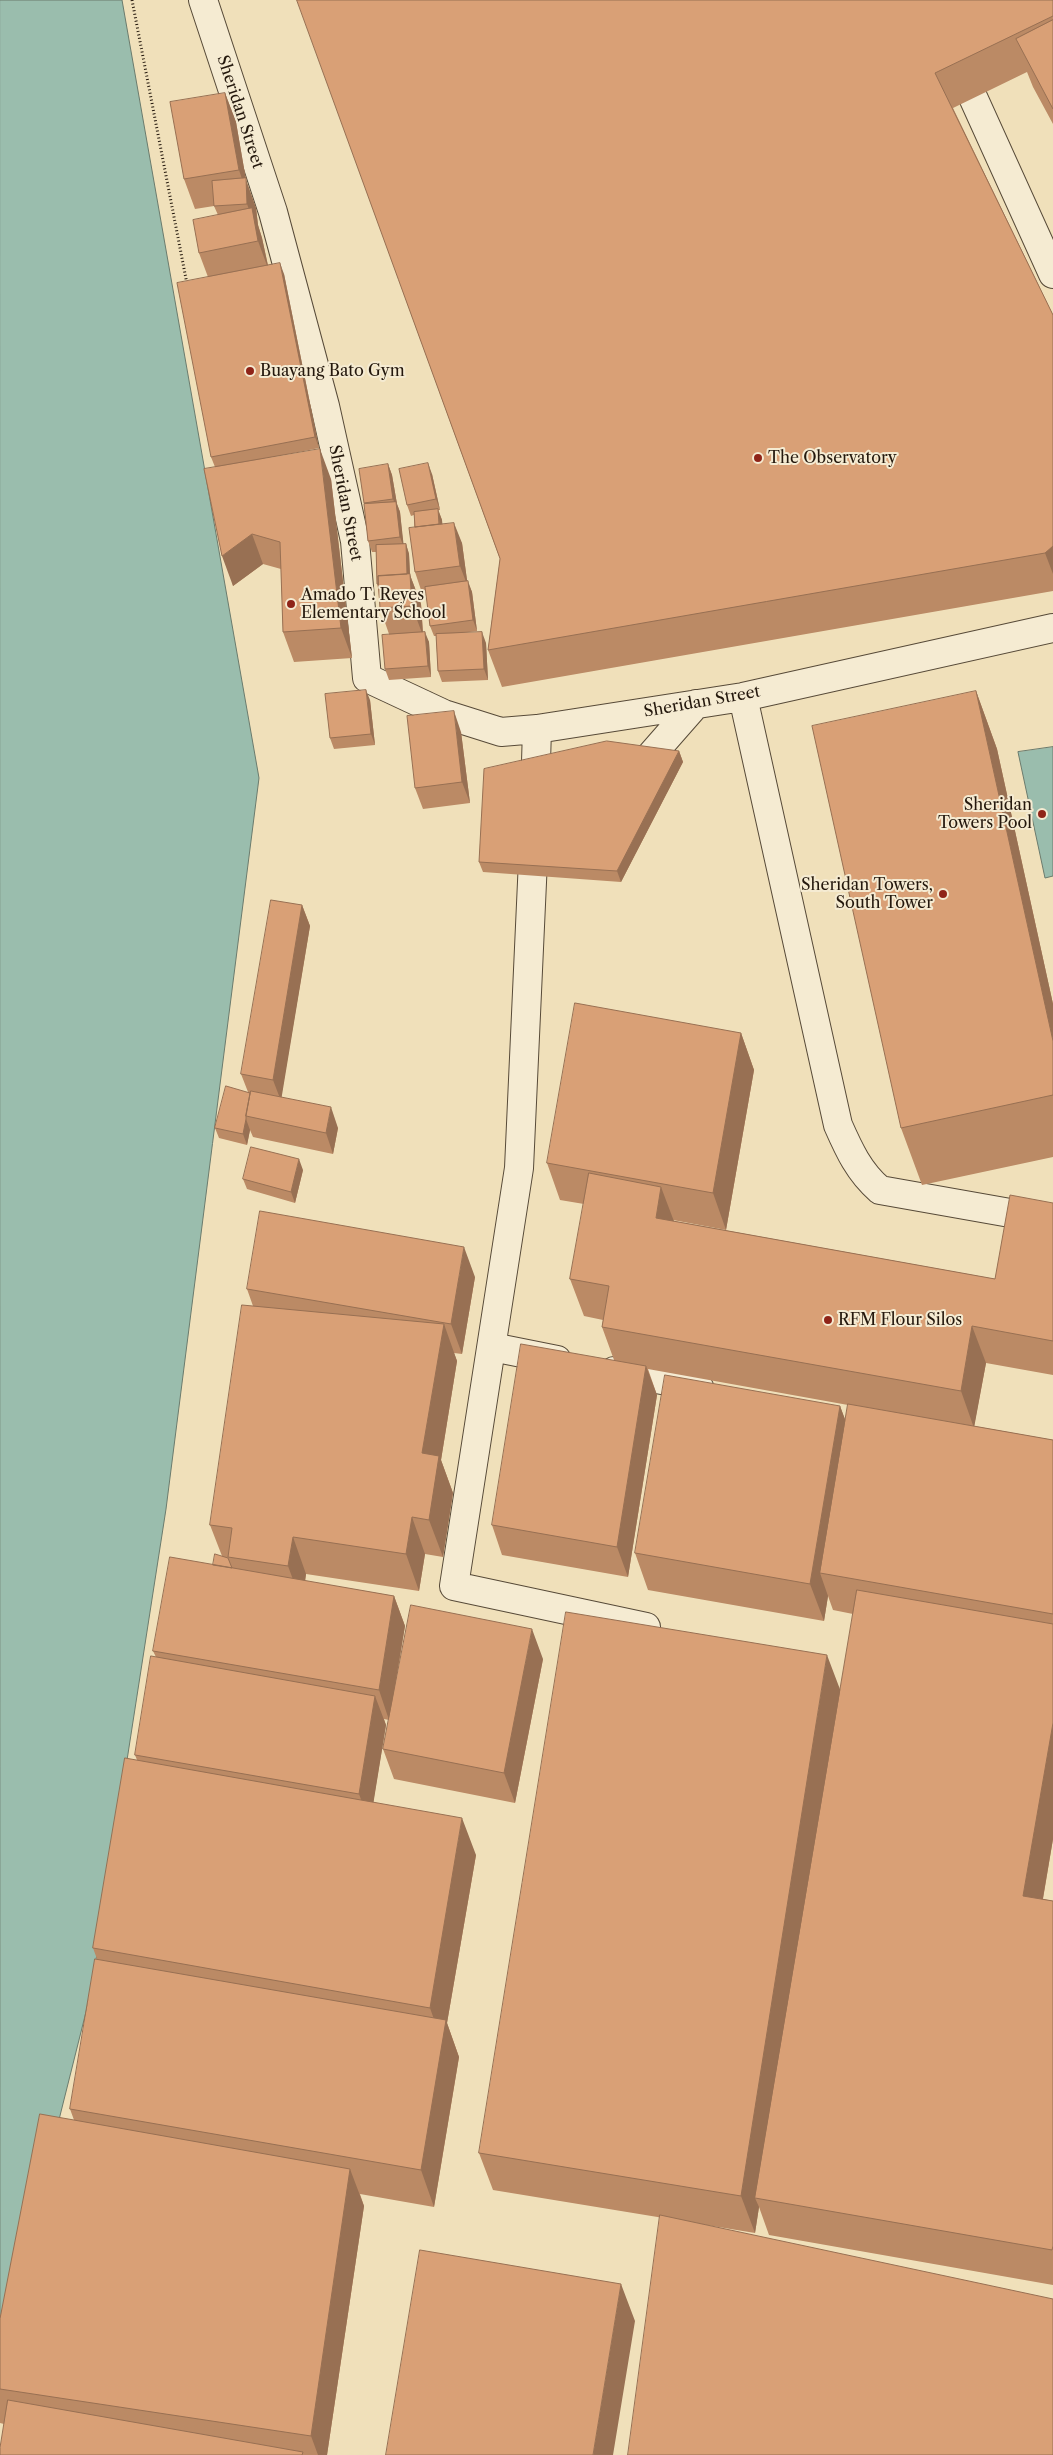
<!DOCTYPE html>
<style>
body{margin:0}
canvas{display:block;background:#f0e0ba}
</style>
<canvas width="1053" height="2455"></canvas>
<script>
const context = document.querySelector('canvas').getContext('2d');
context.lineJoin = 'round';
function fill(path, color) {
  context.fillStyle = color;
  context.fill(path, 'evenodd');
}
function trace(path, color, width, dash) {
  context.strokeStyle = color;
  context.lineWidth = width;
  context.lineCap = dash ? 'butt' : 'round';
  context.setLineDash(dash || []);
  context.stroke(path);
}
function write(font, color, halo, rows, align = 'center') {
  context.font = font + ' "Libre Caslon Text",serif';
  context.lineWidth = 4;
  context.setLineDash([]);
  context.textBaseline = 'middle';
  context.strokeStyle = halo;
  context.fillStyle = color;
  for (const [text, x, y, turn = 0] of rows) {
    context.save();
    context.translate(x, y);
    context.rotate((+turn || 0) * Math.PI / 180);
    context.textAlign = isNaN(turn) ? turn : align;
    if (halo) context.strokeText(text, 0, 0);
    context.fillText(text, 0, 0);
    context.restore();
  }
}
const water = new Path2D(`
 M0,0H122L259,778L166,1509L91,1992L0,2355Z
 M1053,747V876L1045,878L1018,752Z`);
const path = new Path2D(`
 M132,0L187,284`);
const minor = new Path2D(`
 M203,0L273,212L325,406L355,541L367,678L444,714L501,732L537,729L743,697L1053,628
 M929,0L1053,274
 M743,697L838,1125C849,1150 859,1172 880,1190L1027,1216
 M632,777L696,704
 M535,795L537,729
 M534,838L519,1168L454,1586L646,1627
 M492,1347L557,1360
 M614,1371L699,1387`);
const wall = new Path2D(`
 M297,0H1053V124L1033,87L1027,72L953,108L1053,315V591L502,687L488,650L500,559Z
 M225,93L236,122L246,180L256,208L258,225L262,238L268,265L284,274L319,448L264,459L331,479L352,658L294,662L283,632L281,569L263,564L233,586L215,467L211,457L208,277L199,253L218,215L214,206L195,209L184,179Z
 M388,464L392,475L397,504L400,512L403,544H406L409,554L410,575L421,604L423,632L429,642L431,677L389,680L385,669L389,634L380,608L378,588L377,584L376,552H372L368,541L364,503Z
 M432,474L440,510H438L442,520V524L462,543L467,581L472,592L477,631L462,633L486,643L488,680L442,682L438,671L436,636H434L430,626L426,593H422L415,572L414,515L411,516L407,505Z
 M976,691L997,749L1053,1004V1157L922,1185L901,1128Z
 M370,700L375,745L334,749L330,738Z
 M461,732L470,803L423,809L415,788Z
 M679,751L683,762L621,882L483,872L479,862Z
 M302,905L310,926L281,1097L338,1128L333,1154L253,1137L250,1130L247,1145L219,1138L215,1128L248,1092L241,1074Z
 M741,1033L754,1070L726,1230L673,1220L674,1221L995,1279L1053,1203V1375L986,1363L974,1426L1053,1440V1839L1043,1899L1053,1901V2285L769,2235L759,2207L755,2233L493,2190L479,2153L840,1691L853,1614L833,1610L828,1596L824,1621L648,1590L635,1553L840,1406L845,1420L848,1405L648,1369L657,1395L628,1577L502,1555L492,1525L614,1360L602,1327L603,1320L584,1316L570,1279L584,1204L560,1200L547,1163Z
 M303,1170L295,1203L247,1189L243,1179Z
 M475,1277L462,1354L454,1353L457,1361L441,1460L453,1493L443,1557L425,1554L419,1591L306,1574L305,1581L394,1596L405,1626L393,1701L543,1659L515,1803L394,1779L383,1749L389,1720L384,1719L386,1725L373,1803L476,1855L447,2023L459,2057L434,2207L360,2194L364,2206L327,2455H0L4,2424L0,2423V2319L74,2120L70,2109L97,1959L93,1948L137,1760L135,1755L156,1657L153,1651L213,1565L222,1556L210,1525L253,1306L247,1289Z`);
const shadedWall = new Path2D(`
 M225,93L236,122L246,180L256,208L258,225L262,238L269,271L258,241L254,223L247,204L246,191L239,170Z
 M280,263L284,274L319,448L315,437Z
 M320,449L331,479L352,658L341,628Z
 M428,463L432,474L440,510L436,499Z
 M388,464L392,475L397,504L400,512L404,548L400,537L396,506L393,499Z
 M438,509L442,520L444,539L440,528Z
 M454,523L462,543L468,587L460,566Z
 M252,534L263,564L233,586L222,556Z
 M406,544L409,554L410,575L421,604L423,636L412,606L407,583Z
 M1053,546V574L1045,553Z
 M468,581L472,592L477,631L473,620Z
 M425,632L429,642L431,677L428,666Z
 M482,632L486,643L488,680L484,669Z
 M366,690L370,700L375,745L371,734Z
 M976,691L997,749L1053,1004V1041Z
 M454,711L461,732L470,803L462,782Z
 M679,751L683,762L621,882L617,871Z
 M302,905L310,926L281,1101L273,1080Z
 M741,1033L754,1070L726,1230L713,1193Z
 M331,1107L338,1128L333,1154L326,1133Z
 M246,1119L250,1130L247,1145L243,1134Z
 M299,1159L303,1170L295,1203L291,1192Z
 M661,1187L675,1224L656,1218Z
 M464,1247L475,1277L462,1354L451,1324Z
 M444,1324L457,1361L441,1460L453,1493L443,1557L429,1520L422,1453Z
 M972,1326L986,1363L974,1428L961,1391Z
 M646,1366L657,1395L628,1577L617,1547Z
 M840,1406L854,1443L820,1573L828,1596L824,1621L810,1584Z
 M412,1517L425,1554L419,1591L406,1554Z
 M293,1537L306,1574L302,1604L288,1566Z
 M394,1596L405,1626L389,1720L379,1690Z
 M532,1629L543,1659L515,1803L504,1773Z
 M827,1655L841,1692L755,2198L759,2207L755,2233L741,2196Z
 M375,1696L386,1725L370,1824L359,1794Z
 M1053,1723V1839L1037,1933L1023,1896Z
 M462,1818L476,1855L447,2023L459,2057L434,2207L421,2170L442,2042L430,2008Z
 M350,2169L364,2206L327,2455H318L311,2436Z
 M621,2284L635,2321L613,2455H593Z`);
const building = new Path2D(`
 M297,0H1053V16L935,73L1053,315V546L1045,553L488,650L500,559Z
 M1053,20V109L1016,39Z
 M225,93L239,170L184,179L170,102Z
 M246,178L247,204L214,206L212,181Z
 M252,208L258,241L199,253L193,220Z
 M280,263L315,437L211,457L177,283Z
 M320,449L341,628L283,632L280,542L252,534L222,556L204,469Z
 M428,463L436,499L407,505L399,469Z
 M388,464L393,499L364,503L359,469Z
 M396,502L400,537L368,541L364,504Z
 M438,509L439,524L415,527L414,512Z
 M454,523L460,566L415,572L409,528Z
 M406,544L407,574L378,576V584H377L376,545Z
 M410,574L412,606L380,608L378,576Z
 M468,581L473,620L430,626L425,587Z
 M425,632L428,666L385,669L382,635Z
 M482,632L484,669L438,671L436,634Z
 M366,690L371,734L330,738L325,694Z
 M976,691L1053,1041V1095L901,1128L812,726Z
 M454,711L462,782L415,788L407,716Z
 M607,741L679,751L617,871L479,862L484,769Z
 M271,900L302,905L273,1080L241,1074Z
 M575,1003L741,1033L713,1193L547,1163Z
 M226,1086L250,1093L246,1116V1119L243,1134L215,1128Z
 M251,1091L331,1107L326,1133L246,1116Z
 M251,1147L299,1159L291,1192L243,1179Z
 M589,1173L661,1187L656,1218L995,1279L1010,1195L1053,1203V1341L972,1326L961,1391L602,1327L609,1286L570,1279Z
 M260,1211L464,1247L451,1324L247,1289Z
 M242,1305L444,1324L422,1453L439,1456L429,1520L412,1517L406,1554L293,1537L288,1566L228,1557L232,1528L210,1525Z
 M521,1344L646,1366L617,1547L492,1525Z
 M665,1375L840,1406L810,1584L635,1553Z
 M848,1404L1053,1440V1614L820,1573Z
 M215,1554L228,1558L232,1568L213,1565Z
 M170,1557L394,1596L379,1690L153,1651Z
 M857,1590L1053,1624V1723L1023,1896L1053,1901V2246L1052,2250L755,2198Z
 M411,1605L532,1629L504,1773L383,1749Z
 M566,1612L827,1655L741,2196L479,2153Z
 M151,1656L375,1696L359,1794L135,1755Z
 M125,1758L462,1818L430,2008L93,1948Z
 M95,1959L446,2020L421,2170L70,2109Z
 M40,2114L350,2169L311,2436L0,2389V2319Z
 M660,2215L1053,2299V2455H628Z
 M420,2250L621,2284L593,2455H386Z
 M8,2400L303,2452L302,2455H0V2448Z`);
const markers = [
 [250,371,5,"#8f2418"],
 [758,458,5,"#8f2418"],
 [291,604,5,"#8f2418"],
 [1042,814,5,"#8f2418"],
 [943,894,5,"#8f2418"],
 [828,1320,5,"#8f2418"]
];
const streetNames = [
 ["Sheridan Street",240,112,72],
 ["Sheridan Street",345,503,79],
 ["Sheridan Street",702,702,-10]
];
const poiNames = [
 ["Buayang Bato Gym",260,371],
 ["The Observatory",768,458],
 ["Amado T. Reyes",301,595],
 ["Elementary School",301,613],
 ["Sheridan",1032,805,"right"],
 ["Towers Pool",1032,823,"right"],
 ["Sheridan Towers,",933,885,"right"],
 ["South Tower",933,903,"right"],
 ["RFM Flour Silos",838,1320]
];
fill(water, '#9abdad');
trace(water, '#6b7b6d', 1);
trace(minor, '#574a38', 30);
trace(path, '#24180d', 3, [1, 2.5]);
trace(minor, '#f5ebd2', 28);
fill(wall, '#bb8a65');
fill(shadedWall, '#987053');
fill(building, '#d9a076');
trace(building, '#987053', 1);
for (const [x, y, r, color] of markers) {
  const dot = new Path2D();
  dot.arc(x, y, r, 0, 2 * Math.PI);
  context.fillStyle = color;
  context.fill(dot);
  trace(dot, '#f5ebd2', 2);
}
write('16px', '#24180d', '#f5ebd2', streetNames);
write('16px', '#24180d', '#f5ebd2', poiNames, 'left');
</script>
